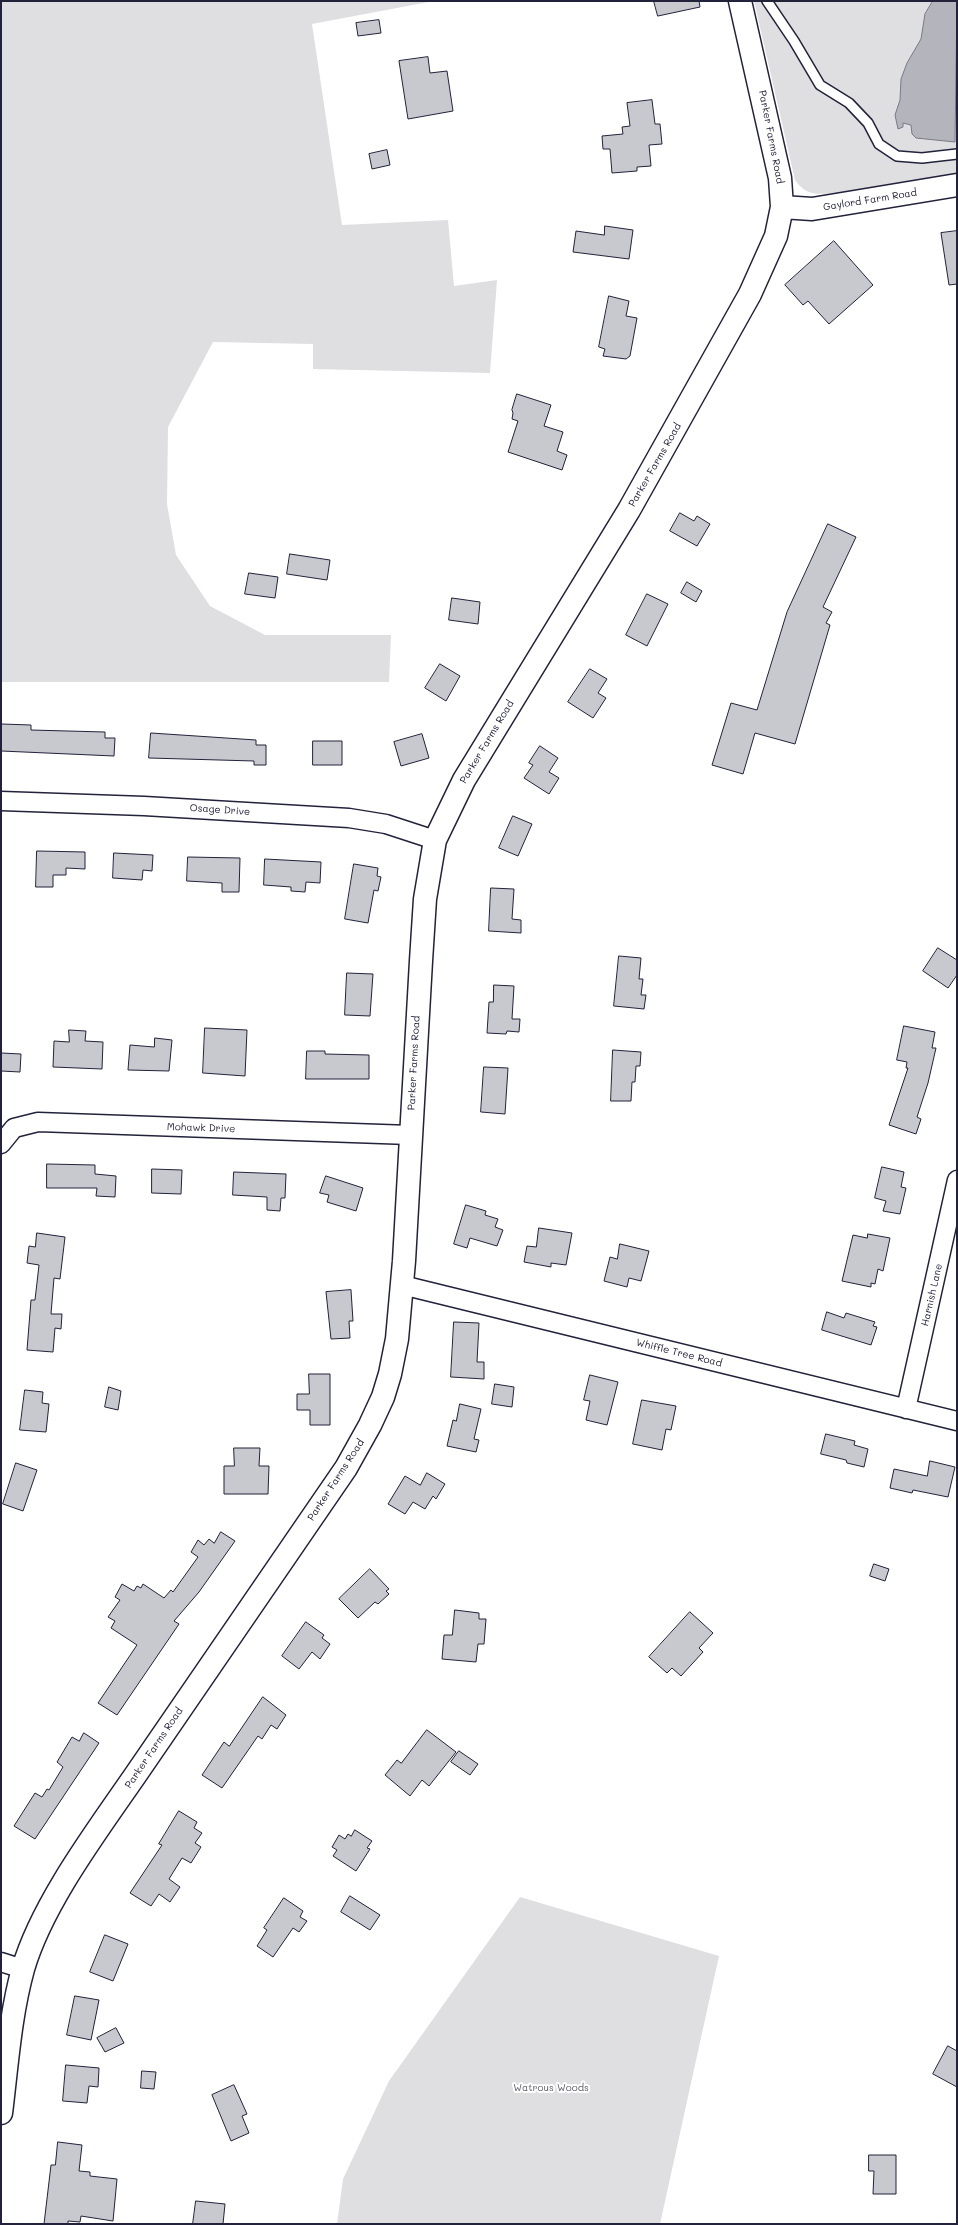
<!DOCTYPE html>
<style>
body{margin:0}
#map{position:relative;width:958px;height:2225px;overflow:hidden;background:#fff;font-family:Mali,sans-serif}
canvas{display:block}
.frame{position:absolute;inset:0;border:2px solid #22223b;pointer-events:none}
</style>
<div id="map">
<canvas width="958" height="2225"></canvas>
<div class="frame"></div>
</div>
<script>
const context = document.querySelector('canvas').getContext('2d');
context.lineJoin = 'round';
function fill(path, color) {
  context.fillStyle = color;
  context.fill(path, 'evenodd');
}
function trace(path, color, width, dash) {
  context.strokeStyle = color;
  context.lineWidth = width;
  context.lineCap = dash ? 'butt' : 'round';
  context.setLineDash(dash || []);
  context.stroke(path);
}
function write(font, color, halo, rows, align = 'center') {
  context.font = font + ' Mali,sans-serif';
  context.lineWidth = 4;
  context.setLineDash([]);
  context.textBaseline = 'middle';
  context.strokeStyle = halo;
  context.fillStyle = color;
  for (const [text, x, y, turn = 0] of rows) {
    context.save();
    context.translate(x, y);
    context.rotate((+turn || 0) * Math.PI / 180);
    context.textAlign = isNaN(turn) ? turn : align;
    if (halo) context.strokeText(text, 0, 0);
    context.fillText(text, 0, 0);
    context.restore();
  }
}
const green = new Path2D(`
 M1,1H434L312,24L342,225L448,220L454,286L497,280L490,373L313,369V344L213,342L168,427L167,504L176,555L210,606L265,635H391L389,682H1Z
 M754,1H957V174L837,193C818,194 807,197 795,180Z
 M520,1897L719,1956L660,2224H337L343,2179L389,2081Z`);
const water = new Path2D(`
 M933,1H957L955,142L916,138L912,134L911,125L903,123V127L898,129L895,115L900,100L901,79L907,63L921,39L925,14Z`);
const building = new Path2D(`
 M654,1H699L700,7L658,16Z
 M379,20L381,33L358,36L356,23Z
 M428,57L430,73L447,71L453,111L408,119L399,61Z
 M652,100L655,124H660L662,144L649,145L651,166L637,167V171L612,173L610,149H603L602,136L623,134L622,127L630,126L627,103Z
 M387,150L390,165L372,169L369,154Z
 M605,226L633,230L629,259L573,252L576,231L604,235Z
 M957,231V284L949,285L941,233Z
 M834,241L873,285L829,324L808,301L803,305L785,285Z
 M609,296L629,301L626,316L637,318L630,356L626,359L603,356L605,349L599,347Z
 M517,394L551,405L544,426L563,432L557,451L567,455L562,470L508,452L518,421L512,419L513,413L512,410Z
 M680,513L694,521L697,516L710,524L697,546L670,531Z
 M828,524L856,537L823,607L832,612L826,623L830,625L795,744L755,733L743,774L712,765L731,703L757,710L787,612Z
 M290,554L330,560L327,580L287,574Z
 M249,573L278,577L275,598L245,594Z
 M687,582L702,591L696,602L681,593Z
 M647,594L668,604L647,646L626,635Z
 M452,598L480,602L478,624L449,620Z
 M440,664L460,676L446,701L425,688Z
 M590,669L607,679L598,693L606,698L593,718L568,702Z
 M2,724L31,725V730L105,732V738H115L114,756L1,751Z
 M151,733L256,740V745H266V765H254V761L149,758Z
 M422,734L429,758L401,766L394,742Z
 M313,741H342V765H313Z
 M540,746L558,758L549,772L559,778L549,794L524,778L533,765L529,763Z
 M513,816L532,824L518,856L499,848Z
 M37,851L85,852V869L66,868V875H53V887H36Z
 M114,853L153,855L152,871L143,870L142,880L113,878Z
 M188,857L240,858L239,892H222V883L187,881Z
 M265,859L321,862L320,883L306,882L305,892L291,891V887L264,885Z
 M354,864L378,868L377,876L381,877L378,891L374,890L368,923L345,919Z
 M491,888L514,889L512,919L521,920V933L489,931Z
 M938,948L957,960V975L948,988L923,971Z
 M619,956L641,958L639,979H643L641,995H646L644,1009L614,1006Z
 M347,973L373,974L370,1016L345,1015Z
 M494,985L514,986L512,1019H520L519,1032L507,1031L506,1034L487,1033L489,1002H493Z
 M904,1026L935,1032L932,1048H936L928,1083L917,1117L921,1119L916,1134L889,1125L908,1068H906L907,1062L897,1060Z
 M205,1028L247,1030L245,1076L203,1073Z
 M69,1030L86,1031L85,1041L103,1042L102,1069L53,1067L54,1041L69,1042Z
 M155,1038L172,1040L169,1071L128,1070L130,1045L154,1047Z
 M613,1050L641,1052L640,1066H636L635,1082H632L631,1101H611Z
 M307,1051H325V1054L369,1055V1079H306Z
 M1,1053L21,1054L20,1072L1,1071Z
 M484,1067L508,1068L505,1114L481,1112Z
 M47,1164L95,1165V1174L116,1176L115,1197L96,1196L97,1188H47Z
 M882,1167L904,1172L901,1187L906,1188L900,1214L883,1211L886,1201L875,1198Z
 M152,1169L182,1170L181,1194L152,1193Z
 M234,1172L286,1174L285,1198H281L280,1211L267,1210V1197L233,1195Z
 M326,1176L363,1188L356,1211L327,1202L329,1195L320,1193Z
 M466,1205L486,1211L485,1215L498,1219L495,1227L503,1230L497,1246L470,1238L467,1248L454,1244Z
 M539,1228L572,1233L566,1265L551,1263V1267L524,1262L527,1246L536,1247Z
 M37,1233L65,1237L60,1279L54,1278L51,1314H62L61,1329L55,1328L53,1352L27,1350L31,1300H35L39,1265L27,1263L29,1246L35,1247Z
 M868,1234L890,1238L883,1271L878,1269L875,1284L871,1283V1287L842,1281L853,1235L867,1238Z
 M620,1244L649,1251L641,1281L629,1278L627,1287L604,1281L610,1257L617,1259Z
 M351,1290L353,1321H349L350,1338L331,1339L326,1292Z
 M827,1312L844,1318L846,1313L875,1322L873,1326L877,1327L871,1345L822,1330Z
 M454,1322L479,1323L477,1362H484V1379L451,1377Z
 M309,1374H330V1425H310V1410H297V1394H309Z
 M590,1375L618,1382L607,1425L586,1420L590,1401L584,1400Z
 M495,1384L514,1387L512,1407L492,1404Z
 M109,1387L121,1391L118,1410L105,1407Z
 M25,1390L43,1392L42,1403L49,1404L46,1432L20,1430Z
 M642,1400L676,1406L671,1430L666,1429L662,1450L633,1444Z
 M460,1404L481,1409L474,1439L479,1440L476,1452L447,1446L453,1420L456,1421Z
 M826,1434L855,1441L854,1445L868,1449L864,1467L847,1463L846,1460L821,1454Z
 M234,1448H260L259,1466H269L268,1494H224V1466H234Z
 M930,1461L955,1467L948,1497L913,1490L912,1493L890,1488L894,1469L927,1476Z
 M16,1463L37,1470L23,1511L3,1504Z
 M427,1473L445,1484L436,1499L433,1496L425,1509L413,1502L405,1514L388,1504L405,1476L420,1485Z
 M221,1532L235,1541L199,1592L174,1621L179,1624L117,1715L98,1703L137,1645L111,1628L115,1621L108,1617L120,1600L115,1597L122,1584L134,1591L137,1586L141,1588L143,1584L164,1598L171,1590L173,1592L198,1557L191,1552L198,1540L204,1545L209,1539L214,1543Z
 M874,1564L889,1569L885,1581L870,1576Z
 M370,1569L389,1589L386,1591L389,1594L378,1604L375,1602L358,1618L339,1599Z
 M455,1610L479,1613V1619H486L484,1644H478L476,1662L442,1659L444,1635H452Z
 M690,1612L713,1633L699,1648L703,1652L681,1676L672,1668L667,1673L649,1657Z
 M306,1622L324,1635L322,1638L330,1644L320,1659L312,1652L299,1669L282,1656Z
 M263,1697L286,1715L277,1729L271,1725L262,1739L258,1736L222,1788L202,1775L224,1742L229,1746Z
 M427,1730L456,1752L429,1786L422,1780L410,1796L385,1775L397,1760L401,1763Z
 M84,1733L99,1743L35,1839L14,1826L35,1793L42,1797L47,1789L49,1790L63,1767L57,1762L72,1737L79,1741Z
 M459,1751L478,1764L470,1775L451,1762Z
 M179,1811L197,1822L194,1828L202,1833L195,1843L201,1847L191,1863L182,1858L169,1879L180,1887L170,1902L159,1894L151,1906L130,1893L162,1845L159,1844Z
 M355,1830L372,1841L367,1848L370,1849L356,1871L333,1856L337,1850L332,1847L339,1835L345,1839L348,1834L351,1836Z
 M350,1896L380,1915L370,1930L341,1912Z
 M284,1898L303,1911L300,1917L307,1921L299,1932L293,1928L273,1957L257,1946L267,1930L264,1928Z
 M105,1935L128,1944L113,1981L90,1972Z
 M75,1996L99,2000L91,2040L67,2035Z
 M116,2028L124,2043L105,2052L97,2038Z
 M948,2046L957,2051V2087L933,2074Z
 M66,2065L99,2068L98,2087L89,2086L87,2103L63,2101Z
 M142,2071L156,2072L154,2089L141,2088Z
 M234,2085L247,2114L242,2116L249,2133L231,2141L212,2095Z
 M58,2142L82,2145L79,2171L90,2172V2176L117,2179L113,2221L81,2216L80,2222L68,2221V2224H44L51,2165H55Z
 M869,2155H896V2194H873L874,2171H869Z
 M196,2201L225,2204L223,2224H193Z`);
const lane = new Path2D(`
 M767,1L794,41L820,85L849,103L868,123L879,144L897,156L922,158L957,154`);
const street = new Path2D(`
 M1,801L144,806L349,818L386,824L435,840
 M1,1144L14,1128L38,1122L410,1135
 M402,1285L957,1421
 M906,1409L957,1180
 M1,1962L23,1969`);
const secondary = new Path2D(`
 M782,207L812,209L957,185
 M1,2113C7,2065 10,2016 23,1969C43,1900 103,1823 143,1764C211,1665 278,1566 346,1468L370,1425L383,1397L390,1374L397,1339L404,1261L421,961L425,899L435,840L464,780L629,510L750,294L776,236L782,207L780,178L740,1`);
const streetNames = [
 ["Parker Farms Road",771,137,79],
 ["Gaylord Farm Road",870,200,-9],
 ["Parker Farms Road",655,465,-60],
 ["Parker Farms Road",487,742,-59],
 ["Osage Drive",220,810,4],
 ["Parker Farms Road",414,1063,-87],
 ["Mohawk Drive",201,1128,2],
 ["Harnish Lane",932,1295,-77],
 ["Whiffle Tree Road",679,1353,14],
 ["Parker Farms Road",336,1480,-57],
 ["Parker Farms Road",154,1748,-56]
];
const parkNames = [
 ["Watrous Woods",551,2088]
];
fill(green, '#dfdfe2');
fill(water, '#b4b4bc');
trace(water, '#7a7a88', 1);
fill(building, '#c8c8cf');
trace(building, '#22223b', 1);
trace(lane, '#22223b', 12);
trace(street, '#22223b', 21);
trace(secondary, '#22223b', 25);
trace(lane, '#fff', 9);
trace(street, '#fff', 18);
trace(secondary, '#fff', 22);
write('10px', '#22223b', '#fff', streetNames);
write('10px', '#5b5b6d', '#fff', parkNames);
</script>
